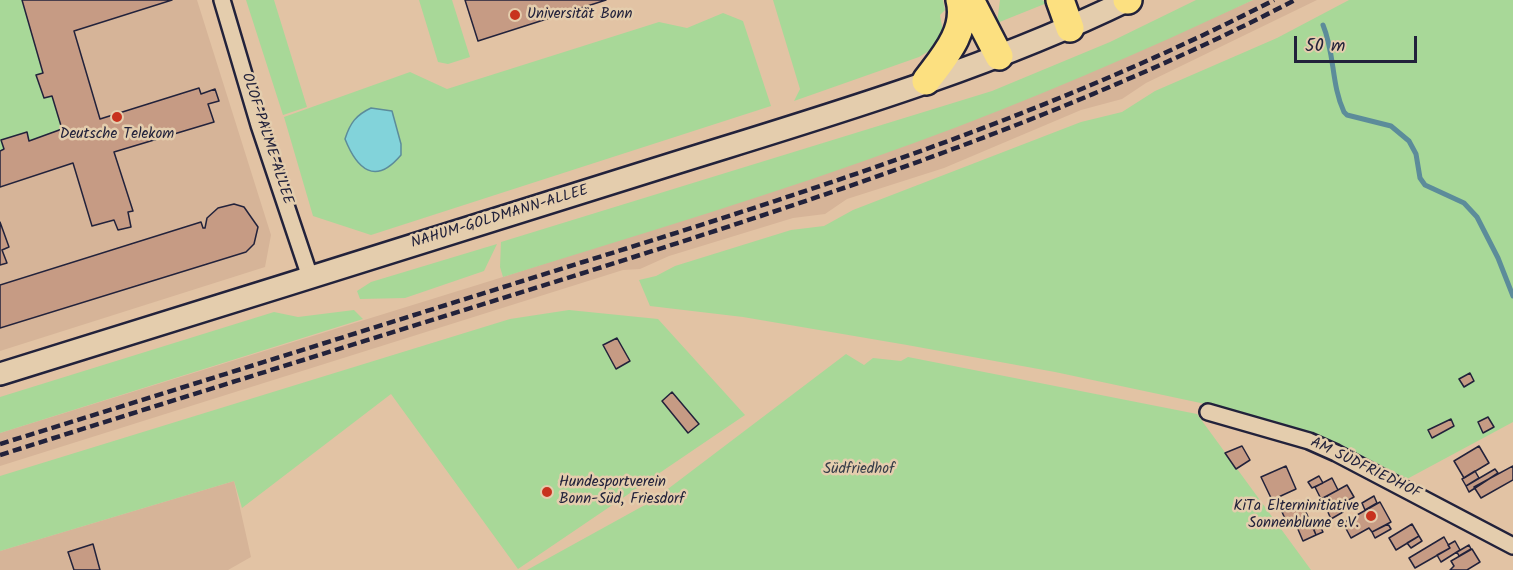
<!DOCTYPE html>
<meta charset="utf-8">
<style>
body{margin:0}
#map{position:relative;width:1513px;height:570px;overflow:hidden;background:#e2c3a4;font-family:Kalam,sans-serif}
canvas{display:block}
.scale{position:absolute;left:1294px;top:36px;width:123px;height:27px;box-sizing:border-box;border:3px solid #22223b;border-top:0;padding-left:8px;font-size:18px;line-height:21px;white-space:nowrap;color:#22223b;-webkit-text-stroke:4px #e4cdad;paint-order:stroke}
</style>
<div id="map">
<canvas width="1513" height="570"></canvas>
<div class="scale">50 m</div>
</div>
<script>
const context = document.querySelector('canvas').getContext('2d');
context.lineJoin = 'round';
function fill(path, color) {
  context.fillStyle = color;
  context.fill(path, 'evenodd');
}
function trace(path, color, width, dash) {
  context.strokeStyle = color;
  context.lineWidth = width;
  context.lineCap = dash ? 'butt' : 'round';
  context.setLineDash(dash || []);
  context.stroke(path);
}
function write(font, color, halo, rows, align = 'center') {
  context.font = font + ' Kalam,sans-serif';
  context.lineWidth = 5;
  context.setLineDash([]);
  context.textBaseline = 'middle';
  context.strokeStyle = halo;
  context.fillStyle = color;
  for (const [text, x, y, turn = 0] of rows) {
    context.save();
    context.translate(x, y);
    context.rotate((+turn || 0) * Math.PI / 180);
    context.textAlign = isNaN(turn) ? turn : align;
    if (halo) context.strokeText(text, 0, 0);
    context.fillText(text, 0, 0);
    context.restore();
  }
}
const built = new Path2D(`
 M0,0H197L271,235L265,267L0,351Z
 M1253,0H1317L1146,83L1122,99L1081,110L944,168L847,199L825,214L793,218L669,256L640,269L623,270L0,466V433L503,277L844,167L1036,95Z
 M234,481L251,557L228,570H0V551Z`);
const green = new Path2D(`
 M0,0H22L43,73L37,75L52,96L62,129L29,141L27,132L2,140L4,149L0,151Z
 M246,0H274L307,107L283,115Z
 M419,0H452L470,57L448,64L438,62Z
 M773,0H943L945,10L940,15L943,32L929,51L919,57L794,101L800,89Z
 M1000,0H1042L1047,3L997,23Z
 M1196,0H1253C1142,52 1029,101 914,143C779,193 640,234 503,277L500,267L501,242L992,91L1110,42Z
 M1349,0H1513V422L1407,479L1315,437L1210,405L1055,372L907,345L743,317L650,306L639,280L656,276L675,266L791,230L824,226L853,210L1081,122L1122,112L1155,91L1277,38Z
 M723,13L743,21L771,106L371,235L313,216L284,117L410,72L447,89L659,22L687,28ZM371,108L392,111L401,144Z
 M497,244L484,271L405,298L360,299L357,291L371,282Z
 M354,310L363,319L0,433V397L274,312L298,317Z
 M569,310L658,319L745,415L518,569L391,394L242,508L234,481L0,551V476L510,319Z
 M846,354L864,365L873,358L901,361L908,357L1197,414L1311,570H527L652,501Z`);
const water = new Path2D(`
 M371,108L392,111L401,144V155C375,186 357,169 345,139C350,123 356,115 371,108Z`);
const stream = new Path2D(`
 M1323,25C1335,54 1331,84 1344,112L1347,115L1391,126L1409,141L1416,154L1420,178L1425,185L1464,203L1477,217L1498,258L1513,296`);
const building = new Path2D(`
 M22,0H172L74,31L100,119L199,88L201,94L215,89L219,101L208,104L214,122L114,152L133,211L128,212L131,227L118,230L114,220L92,226L73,163L0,187V151L4,149L1,140L27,132L29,141L62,129L52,96L44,98L36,75L43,73Z
 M465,0H606L478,41Z
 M234,204L244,207L258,227L254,244L246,252L0,328V285L201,222L203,228H205L207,218L218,208Z
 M0,222L9,247L2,250L7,263L0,265Z
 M617,338L630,361L616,369L603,345Z
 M1470,373L1474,381L1464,387L1459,379Z
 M672,392L699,424L688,433L662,401Z
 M1488,417L1494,427L1483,433L1478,422Z
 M1451,419L1454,426L1432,438L1428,430Z
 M1242,446L1250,460L1236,469L1225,453Z
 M1479,446L1489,463L1464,478L1454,461Z
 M1286,466L1296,489L1272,500L1261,477Z
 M1513,466V480L1481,498L1474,487Z
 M1495,469L1498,473L1469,492L1466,486Z
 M1475,471L1479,478L1466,486L1462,479Z
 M1319,476L1323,483L1312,488L1308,482Z
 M1332,478L1338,490L1321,499L1315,487Z
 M1347,485L1354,497L1334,508L1327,496Z
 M1374,496L1377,503L1365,510L1362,503Z
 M1380,502L1391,522L1372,532L1369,528L1351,538L1343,523Z
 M1302,503L1316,535L1303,541L1294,520L1287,523L1282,512Z
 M1339,505L1343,512L1331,519L1327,510Z
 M1317,520L1323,532L1316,535L1311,522Z
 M1388,524L1391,529L1375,538L1372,532Z
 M1412,524L1419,536L1396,550L1389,538Z
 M1419,536L1422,541L1411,548L1407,543Z
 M1444,537L1450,548L1415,568L1409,558Z
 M1455,541L1460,550L1441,562L1437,555L1450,548L1448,545Z
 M93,544L100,570H74L68,552Z
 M1469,545L1471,549L1459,556L1457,552Z
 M1472,549L1480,562L1467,570H1450L1454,566L1451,561Z`);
const street = new Path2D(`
 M222,0L259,125L310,277
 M1208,412L1309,441L1336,453L1513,546`);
const secondary = new Path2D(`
 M0,374C219,306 437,238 656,169C815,119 978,73 1128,0`);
const highway = new Path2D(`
 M970,0L999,56
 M1060,0L1070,28
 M1127,0H1128
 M926,81C943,58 968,31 960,0`);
const rail = new Path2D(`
 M0,444C194,384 389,323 583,262C818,189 1055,113 1274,0
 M0,455C193,394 387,334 580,274C824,197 1068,118 1295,0`);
const markers = [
 [515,15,6,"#c8321e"],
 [117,117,6,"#c8321e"],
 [547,492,6,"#c8321e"],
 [1371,516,6,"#c8321e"]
];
const poiNames = [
 ["Universität Bonn",527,15],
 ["Deutsche Telekom",117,135,"center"],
 ["Hundesportverein",559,483],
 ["Bonn-Süd, Friesdorf",559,500],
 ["KiTa Elterninitiative",1359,507,"right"],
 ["Sonnenblume e.V.",1359,524,"right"]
];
const streetNames = [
 ["OLOF-PALME-ALLEE",266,139,72],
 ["NAHUM-GOLDMANN-ALLEE",500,218,-17],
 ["AM SÜDFRIEDHOF",1365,469,26]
];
const parkNames = [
 ["Südfriedhof",859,470]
];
fill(built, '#d6b498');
fill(green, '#a8d898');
fill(water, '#82d3da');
trace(water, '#5c8c9a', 1.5);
trace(stream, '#5c8c9a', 5);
fill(building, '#c69b84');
trace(building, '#22223b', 1.5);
trace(street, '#22223b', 20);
trace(secondary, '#22223b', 26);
trace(highway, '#22223b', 32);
trace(street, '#e4cdad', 15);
trace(secondary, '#e4cdad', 21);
trace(highway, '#fce080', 27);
trace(rail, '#22223b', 4.5, [9, 4.5]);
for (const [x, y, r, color] of markers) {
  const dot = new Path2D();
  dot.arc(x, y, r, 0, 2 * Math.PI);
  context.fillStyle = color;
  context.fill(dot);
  trace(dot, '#e4cdad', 2);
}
write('15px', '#22223b', '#e4cdad', poiNames, 'left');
write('15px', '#22223b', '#e4cdad', streetNames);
write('15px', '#363d49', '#e4cdad', parkNames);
</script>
